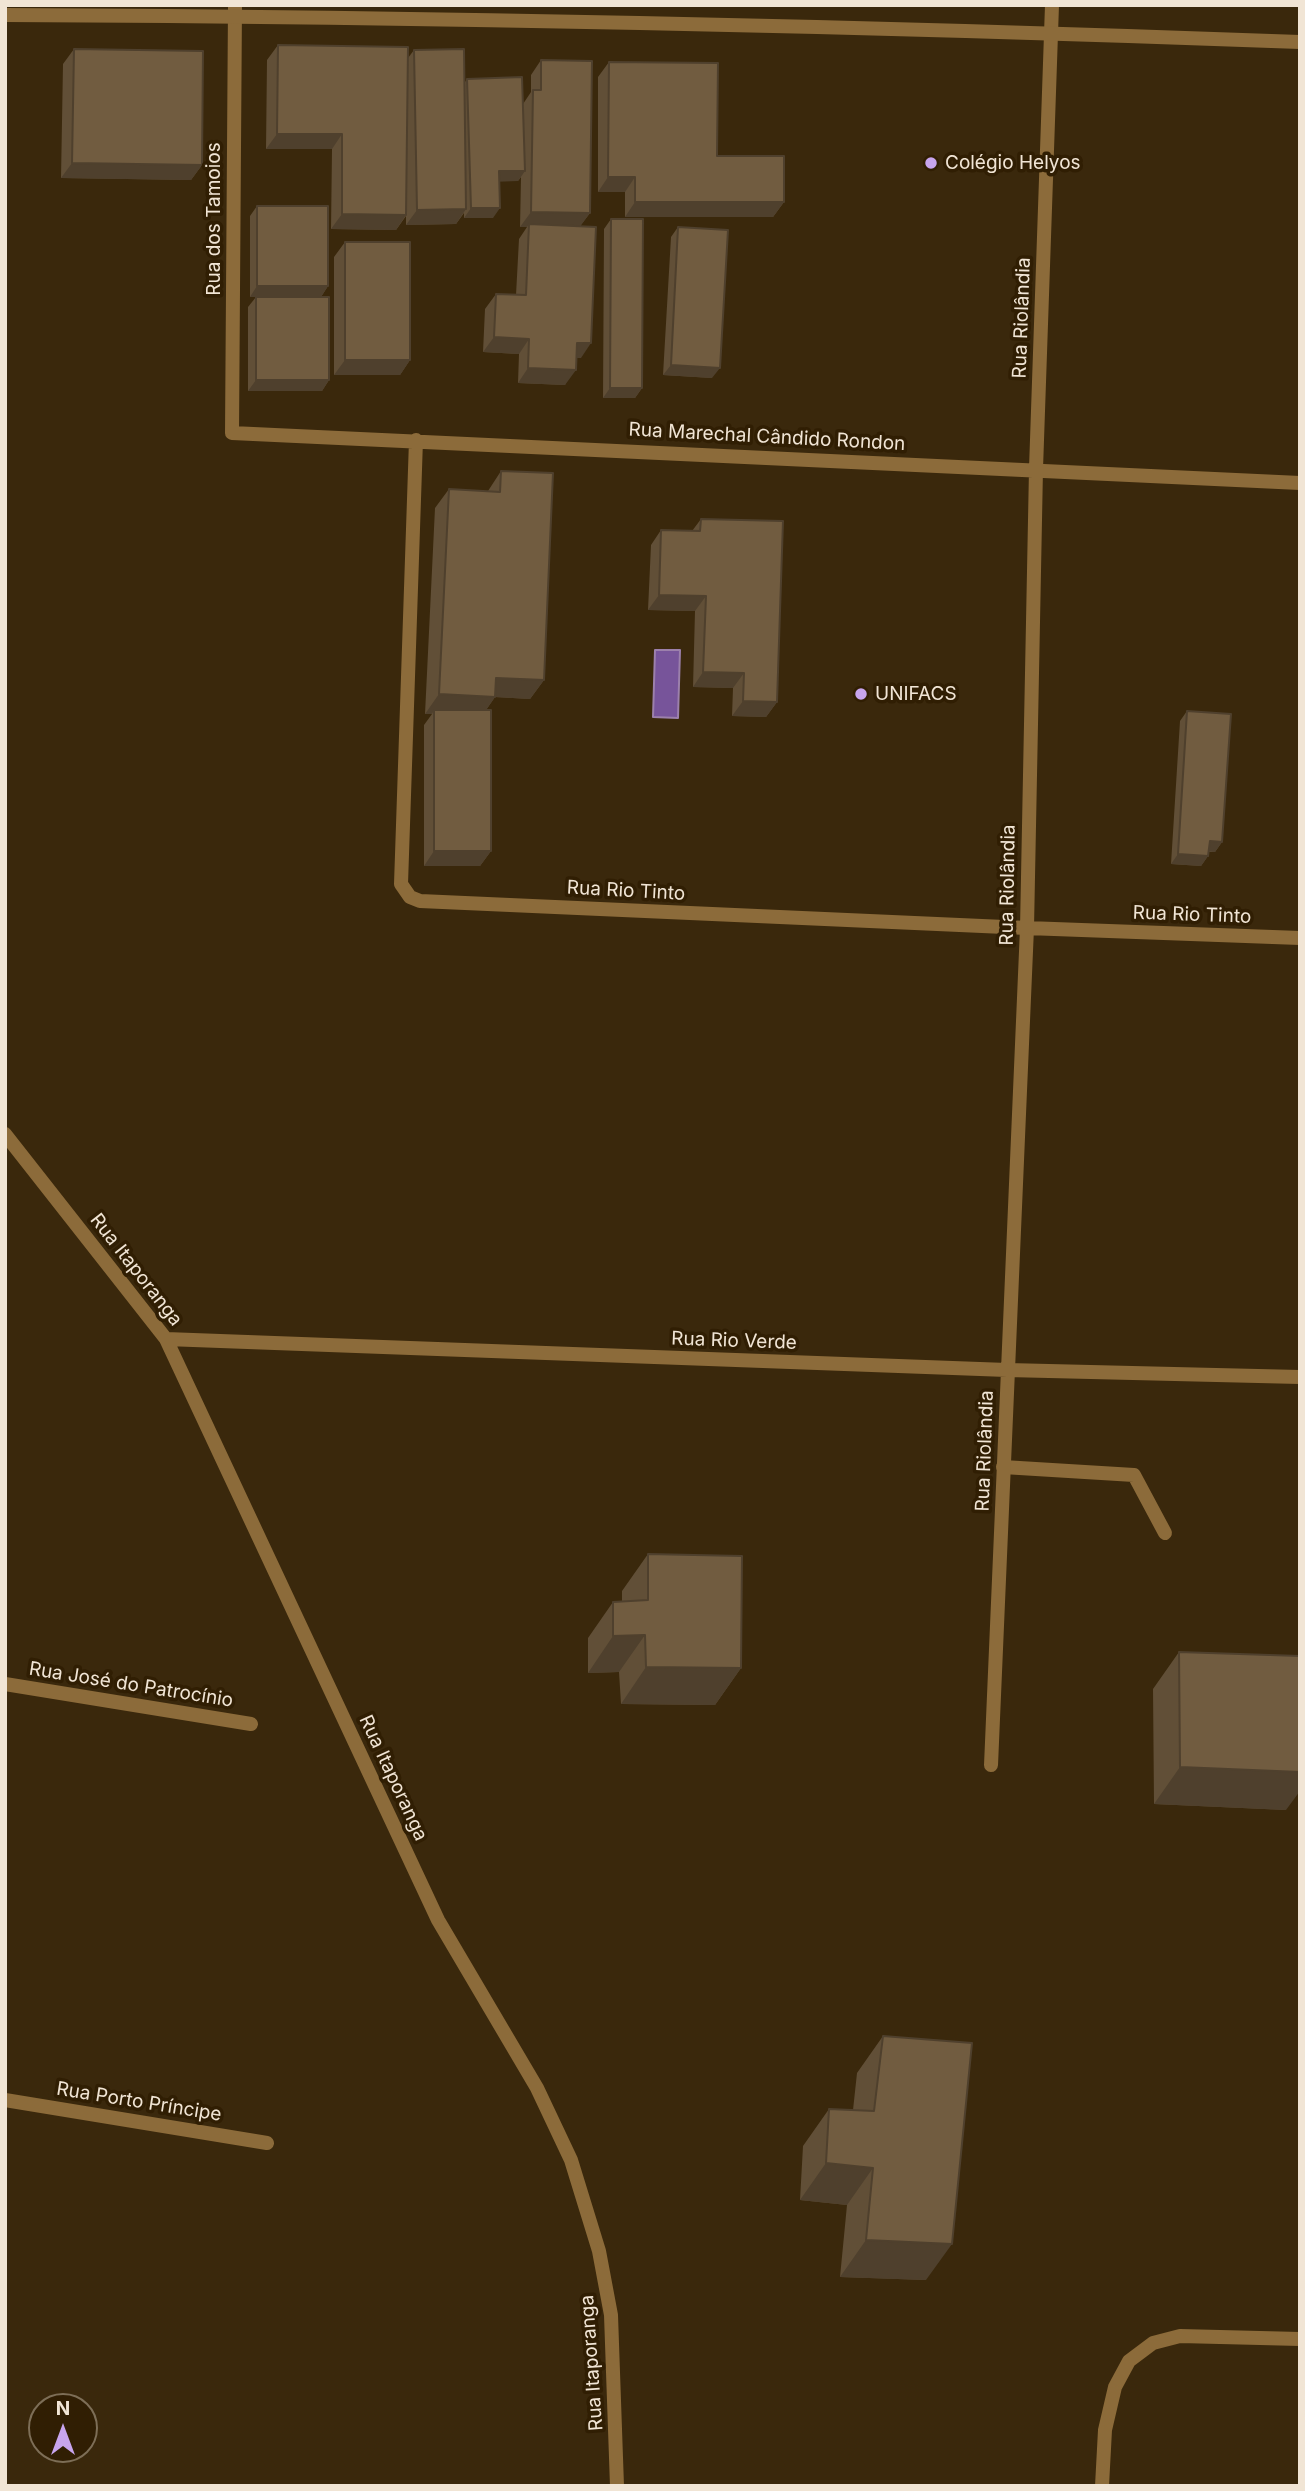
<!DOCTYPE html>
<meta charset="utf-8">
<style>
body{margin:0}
#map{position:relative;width:1305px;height:2491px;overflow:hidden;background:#3a280c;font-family:Inter,sans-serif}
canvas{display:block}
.frame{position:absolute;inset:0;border:7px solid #f1e5d5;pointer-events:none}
.north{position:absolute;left:28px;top:2393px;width:70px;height:70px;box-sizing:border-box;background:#301e03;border:2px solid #7d6e57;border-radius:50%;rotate:0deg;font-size:19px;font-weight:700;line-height:28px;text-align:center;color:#f1e5d5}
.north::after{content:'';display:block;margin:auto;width:24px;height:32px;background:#c8a5ee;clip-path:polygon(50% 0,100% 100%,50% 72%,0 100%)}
</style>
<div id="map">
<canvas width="1305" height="2491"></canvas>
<div class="frame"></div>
<div class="north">N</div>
</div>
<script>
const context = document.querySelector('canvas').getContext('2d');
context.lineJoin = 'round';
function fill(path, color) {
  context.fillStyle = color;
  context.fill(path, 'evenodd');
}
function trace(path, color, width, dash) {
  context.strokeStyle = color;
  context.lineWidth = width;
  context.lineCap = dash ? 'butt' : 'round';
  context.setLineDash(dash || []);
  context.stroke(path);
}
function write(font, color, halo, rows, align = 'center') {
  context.font = font + ' Inter,sans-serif';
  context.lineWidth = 7;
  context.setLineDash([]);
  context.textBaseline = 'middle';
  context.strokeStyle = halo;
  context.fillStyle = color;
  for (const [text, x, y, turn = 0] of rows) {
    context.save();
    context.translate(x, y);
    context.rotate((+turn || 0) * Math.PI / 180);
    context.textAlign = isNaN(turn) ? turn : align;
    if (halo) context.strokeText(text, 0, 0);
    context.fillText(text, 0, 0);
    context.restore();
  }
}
const water = new Path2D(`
 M655,650H680L678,718L653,717Z`);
const service = new Path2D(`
 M1003,1467L1134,1475L1165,1533`);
const minor = new Path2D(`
 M235,5L232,433L1300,483
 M416,440L401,884L410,897L420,901L1027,928L1300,938
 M5,1134L166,1339L438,1920L537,2088L571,2160L599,2251L611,2315L617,2486
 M166,1339L1007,1370L1300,1377
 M5,1684L251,1724
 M991,1765L1027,928L1036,469L1052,5
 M5,2100L267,2143
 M1102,2486L1105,2430L1115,2387L1129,2361L1153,2343L1180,2336L1300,2339`);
const tertiary = new Path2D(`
 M5,15C437,17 869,26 1300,42`);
const wall = new Path2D(`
 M278,45L408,58L414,50L465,82L467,79L523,104L531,92V75L541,60L590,213L580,226L581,358H576L565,385L518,383L519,354L483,352L485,309L496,294L516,295L519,239L527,227H520L521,177L518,181H499L493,218H464V213L456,224L406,225V216L396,230L331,229L332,149H266L267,60Z
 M74,49L202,165L191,180L61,178L63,64Z
 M609,62L717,156L784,202L773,217H625V192H598V77Z
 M257,206L328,286L321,297H250V216Z
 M611,219L642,388L635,398H603L604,229Z
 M678,227L712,378L663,375L671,237Z
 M345,242L410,360L400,375H334V257Z
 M256,297L329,380L322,391H248V307Z
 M501,471L544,680L530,699L495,697L486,710L491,851L480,866H424V725L432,714H425L435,508L449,489L488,491Z
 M701,519L777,702L766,717L732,716L733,688L693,687L695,611L648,610L651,545L661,530L692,531Z
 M1187,711L1222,842L1215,852H1209L1208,856L1201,866L1171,864L1180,721Z
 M648,1554L741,1668L715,1705L621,1704L619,1672L588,1673V1638L613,1602L622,1601V1591Z
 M1179,1652L1286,1810L1154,1804L1153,1689Z
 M883,2036L926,2280L840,2277L847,2205L800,2200L803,2146L829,2109L853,2110L857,2073Z`);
const shadedWall = new Path2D(`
 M277,134H342L332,149H266Z
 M72,163L202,165L191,180L61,178Z
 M499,171H525L518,181L491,182Z
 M608,177H635L625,192H598Z
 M635,202H784L773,217H625Z
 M471,208H500L493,218H464Z
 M466,209L456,224L406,225L417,210Z
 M531,212L590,213L579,228L529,224L527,227H520Z
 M342,214L406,215L396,230L331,229Z
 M257,286H328L321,297H250Z
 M494,337L529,339L519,354L483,352Z
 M577,343H591L581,358H567Z
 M345,360H410L400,375H334Z
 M671,365L720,368L712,378L663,375Z
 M528,368L576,370L565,385L518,383Z
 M256,380H329L322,391H248Z
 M610,388H642L635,398H603Z
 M659,595L706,596L695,611L648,610Z
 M703,672L744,673L733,688L693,687Z
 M496,678L544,680L530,699L495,697L482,716L434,710L432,714H425L439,694Z
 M743,701L777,702L766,717L732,716Z
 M1210,841L1222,842L1215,852L1202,851Z
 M434,851H491L480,866H424Z
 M1178,854L1208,856L1201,866L1171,864Z
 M645,1635L619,1672L588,1673L613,1636Z
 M646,1667L741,1668L715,1705L621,1704Z
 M1180,1767L1300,1772V1791L1286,1810L1154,1804Z
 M826,2163L873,2168L847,2205L800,2200Z
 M866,2240L952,2244L926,2280L840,2277Z`);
const building = new Path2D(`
 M278,45L408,47L406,215L342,214V134H277Z
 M74,49L203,51L202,165L72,163Z
 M464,49L466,209L417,210L414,50Z
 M541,60L592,61L590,213L531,212L533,90H541Z
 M609,62L718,63L717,156H784V202H635V177H608Z
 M522,77L525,171H499L500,208H471L467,79Z
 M257,206H328V286H257Z
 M611,219H643L642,388H610Z
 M529,224L596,227L591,343H577L576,370L528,368L529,339L494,337L496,294L526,295Z
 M678,227L728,230L720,368L671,365Z
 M345,242H410V360H345Z
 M256,297H329V380H256Z
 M501,471L553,473L544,680L496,678L495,697L439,694L449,489L500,492Z
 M701,519L783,521L777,702L743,701L744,673L703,672L706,596L659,595L661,530L700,531Z
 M434,710H491V851H434Z
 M1187,711L1231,714L1222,842L1210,841L1208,856L1178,854Z
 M648,1554L742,1556L741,1668L646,1667L645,1635L613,1636V1602L648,1600Z
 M1179,1652L1300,1656V1772L1180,1767Z
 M883,2036L972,2043L952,2244L866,2240L873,2168L826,2163L829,2109L874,2111Z`);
const markers = [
 [931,163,7,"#c8a5ee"],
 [861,694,7,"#c8a5ee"]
];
const poiNames = [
 ["Colégio Helyos",945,163],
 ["UNIFACS",875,694]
];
const streetNames = [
 ["Rua dos Tamoios",214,219,-90],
 ["Rua Riolândia",1022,318,-88],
 ["Rua Marechal Cândido Rondon",767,437,3],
 ["Rua Riolândia",1008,885,-89],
 ["Rua Rio Tinto",626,891,3],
 ["Rua Rio Tinto",1192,915,2],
 ["Rua Itaporanga",136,1270,52],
 ["Rua Rio Verde",734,1341,2],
 ["Rua Riolândia",985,1451,-88],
 ["Rua José do Patrocínio",131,1685,9],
 ["Rua Itaporanga",393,1778,65],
 ["Rua Porto Príncipe",139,2102,9],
 ["Rua Itaporanga",592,2363,-94]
];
fill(water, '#77549a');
trace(water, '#9c80ac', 2);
trace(service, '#8c6b3a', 14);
trace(minor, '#8c6b3a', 14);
trace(tertiary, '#8c6b3a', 14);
fill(wall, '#614f37');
fill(shadedWall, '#4f402d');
fill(building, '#715c40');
trace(building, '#4f402d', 2);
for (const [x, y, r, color] of markers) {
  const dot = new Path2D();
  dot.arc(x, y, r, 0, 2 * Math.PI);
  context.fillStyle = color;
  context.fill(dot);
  trace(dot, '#301e03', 2.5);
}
write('19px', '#f1e5d5', '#301e03', poiNames, 'left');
write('19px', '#f1e5d5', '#301e03', streetNames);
</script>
